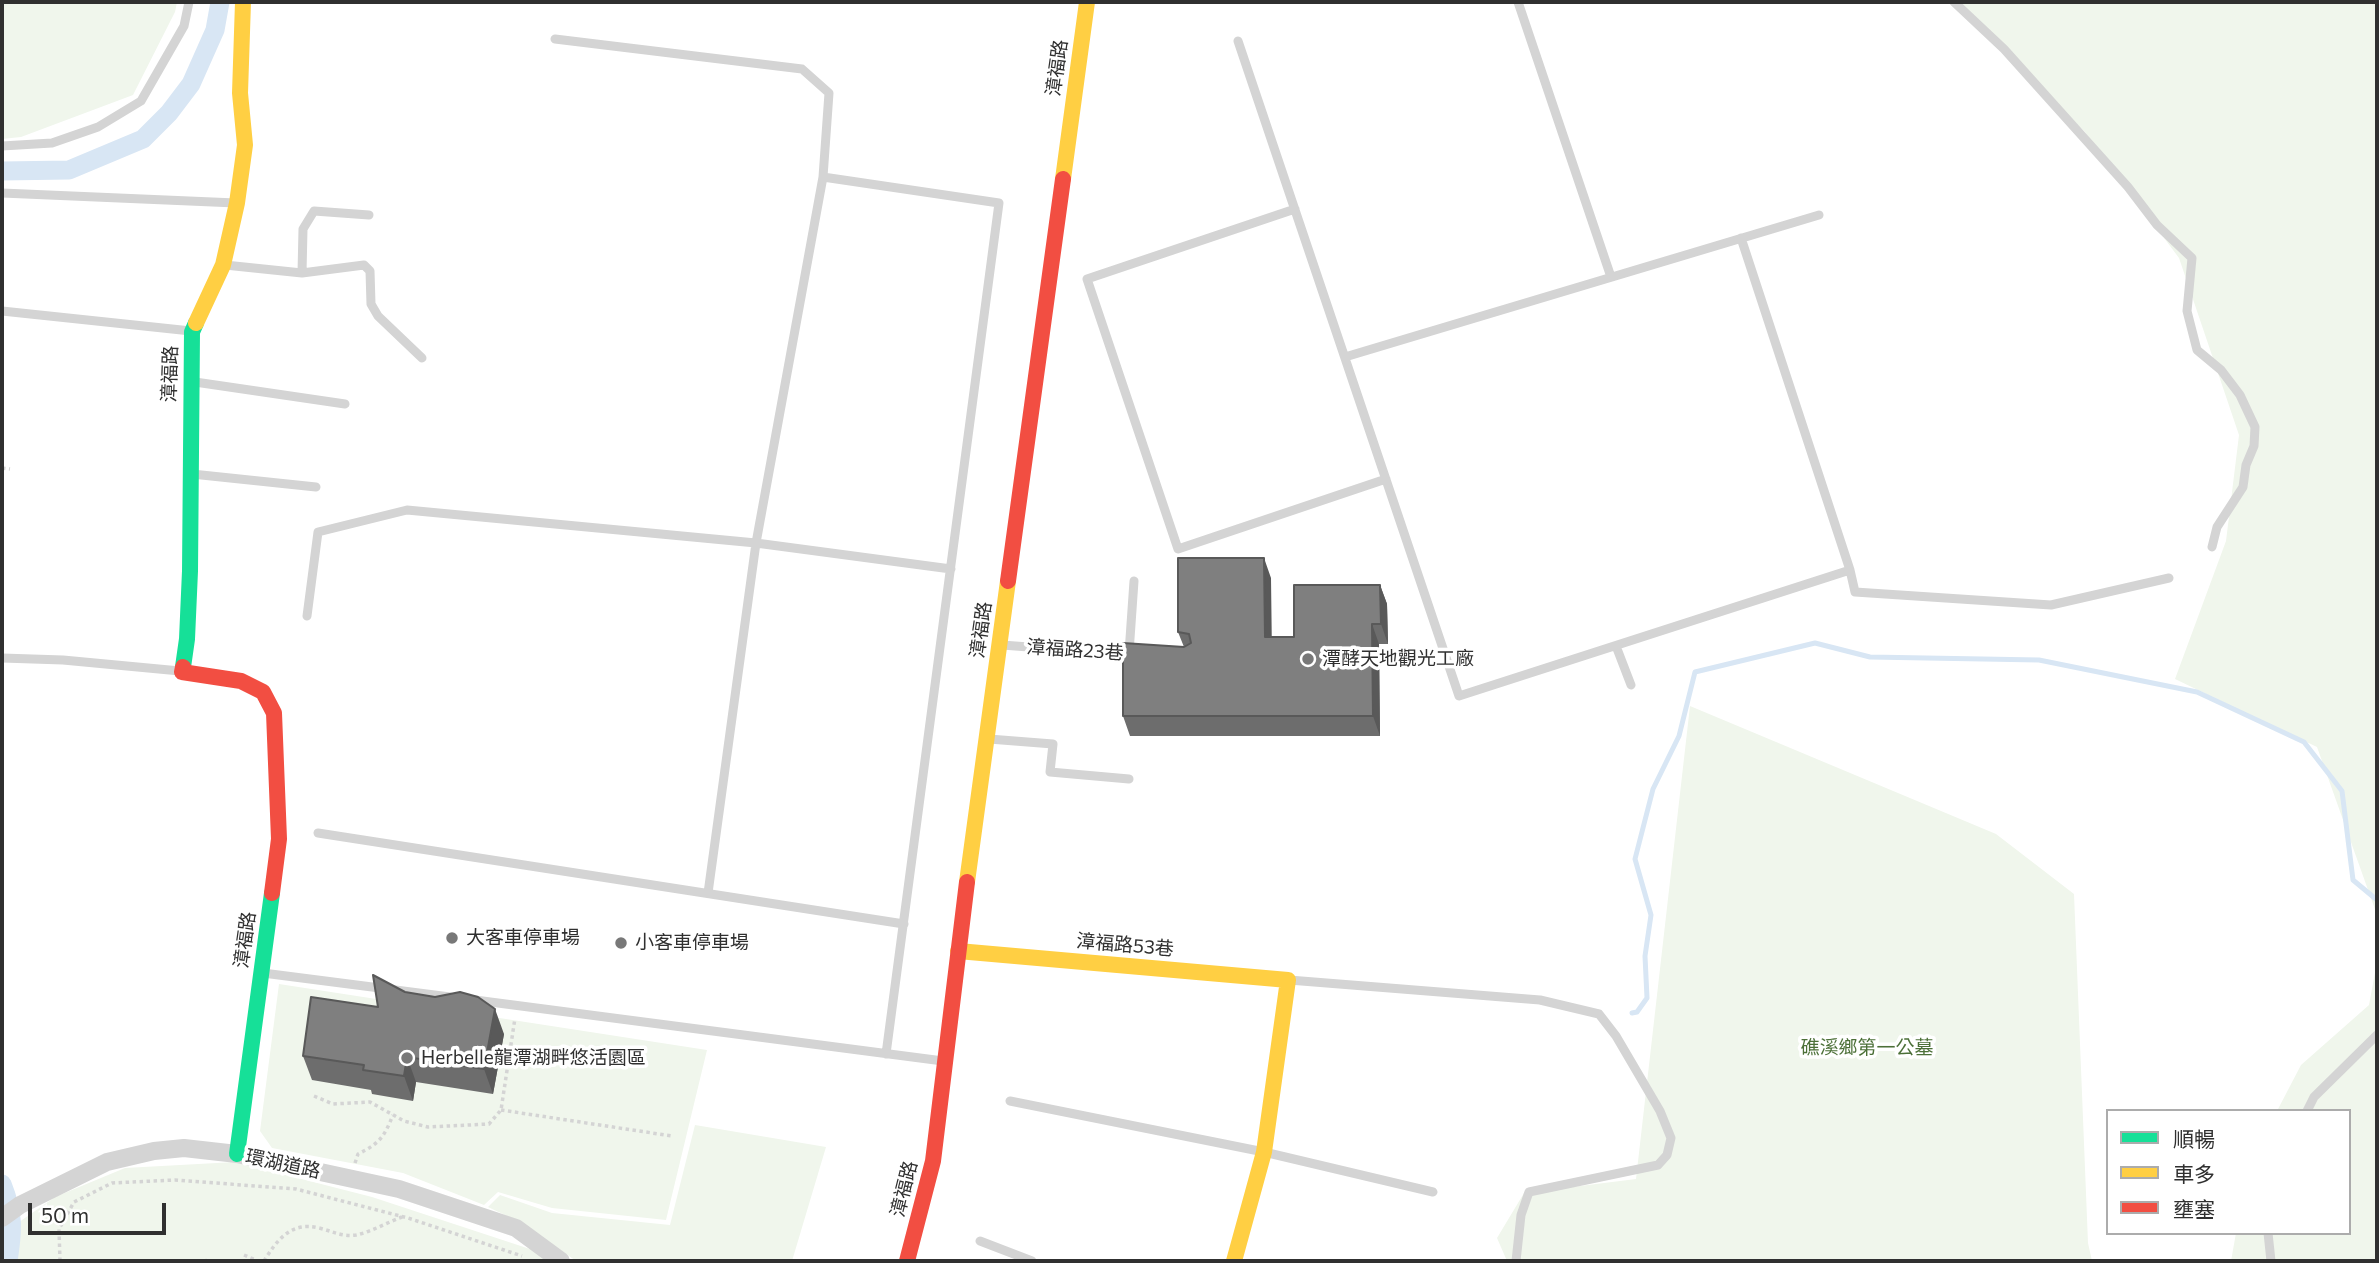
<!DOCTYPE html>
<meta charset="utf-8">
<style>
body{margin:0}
#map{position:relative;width:2379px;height:1263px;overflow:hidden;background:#fff;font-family:Commissioner,"Noto Sans TC",sans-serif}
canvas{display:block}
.frame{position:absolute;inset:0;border:4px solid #303030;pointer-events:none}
.legend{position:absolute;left:2106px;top:1109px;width:245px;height:126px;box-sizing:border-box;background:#fff;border:2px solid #acacac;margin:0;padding:9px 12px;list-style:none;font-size:21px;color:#303030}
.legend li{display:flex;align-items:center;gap:14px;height:35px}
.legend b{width:35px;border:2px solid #acacac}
.scale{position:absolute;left:28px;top:1203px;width:138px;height:32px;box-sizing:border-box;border:4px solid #303030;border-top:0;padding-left:9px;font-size:21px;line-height:24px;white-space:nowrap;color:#303030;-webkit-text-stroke:5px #fff;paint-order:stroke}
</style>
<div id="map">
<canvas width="2379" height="1263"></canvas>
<div class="frame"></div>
<ul class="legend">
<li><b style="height:9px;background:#16e098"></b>順暢</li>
<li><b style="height:9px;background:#ffcf43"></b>車多</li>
<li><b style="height:9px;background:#f24e42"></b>壅塞</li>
</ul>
<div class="scale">50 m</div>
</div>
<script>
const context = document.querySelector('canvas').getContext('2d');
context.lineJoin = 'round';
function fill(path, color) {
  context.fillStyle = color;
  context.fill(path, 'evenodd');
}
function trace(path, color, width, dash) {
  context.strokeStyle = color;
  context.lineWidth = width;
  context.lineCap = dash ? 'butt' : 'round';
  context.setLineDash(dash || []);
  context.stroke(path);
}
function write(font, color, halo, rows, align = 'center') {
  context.font = font + ' Commissioner,"Noto Sans TC",sans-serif';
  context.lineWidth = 7;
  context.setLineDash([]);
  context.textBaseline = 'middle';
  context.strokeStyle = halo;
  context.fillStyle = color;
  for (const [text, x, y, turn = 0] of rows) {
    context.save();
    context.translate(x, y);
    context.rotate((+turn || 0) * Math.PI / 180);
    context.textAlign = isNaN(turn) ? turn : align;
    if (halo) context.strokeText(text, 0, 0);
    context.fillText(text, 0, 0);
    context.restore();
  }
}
const green = new Path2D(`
 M2,2H177L175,12L133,95L21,137L2,139Z
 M1950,2H2377V915L2317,747L2175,679L2226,541L2239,435L2179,258L2085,132Z
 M1690,706L1996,834L2074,894L2088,1243L2092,1261H1507L1497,1238L1524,1193L1636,1179Z
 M2377,962V1261H2231L2236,1233H2349V1111H2277L2301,1065L2369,1005Z
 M279,984L707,1050L666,1220L552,1208L498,1192L484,1205L403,1173L272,1148L260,1131Z
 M695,1125L826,1147L792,1261H576L526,1225L488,1207L500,1195L552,1213L670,1225Z
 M235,1162L372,1197L536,1251L549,1261H2V1234L55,1197L125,1168Z`);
const stream = new Path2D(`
 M1632,1013L1637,1012L1647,998L1645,956L1651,915L1635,859L1653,789L1679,736L1695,672L1815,643L1870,657L2039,660L2197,692L2304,742L2342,791L2353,880L2377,900`);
const canal = new Path2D(`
 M2,171L69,170L143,139L169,113L191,84L215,30L220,2
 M2,1184C14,1214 13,1230 8,1261`);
const path = new Path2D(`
 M2,468L10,469
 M314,1096L333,1104L370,1102L404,1121L428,1127L489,1124L501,1110L515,1018
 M501,1110L672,1136
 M355,1163L358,1154C380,1143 384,1137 393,1115
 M244,1255L258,1261
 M60,1261L59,1229L74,1202L112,1183L175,1180L296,1189L408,1218L522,1256
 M205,1261L207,1260
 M264,1261C277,1240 291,1221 319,1228C332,1231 342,1237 356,1235C371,1232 388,1222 402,1217`);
const lane = new Path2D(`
 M1518,2L1611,277
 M1954,2L2004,49L2128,187L2157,225L2192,258L2187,311L2197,350L2221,370L2240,395L2255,427L2254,446L2246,465L2243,487L2217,527L2212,547
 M555,39L802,69L829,93L823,177L756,543L708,893
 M1238,41L1459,696L1850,570L1741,238
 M2,146L52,143L98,127L141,101L184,26L189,2
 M823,177L999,203L886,1054
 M2,193L236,203
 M1295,209L1087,279L1178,549L1386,479
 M225,265L302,273L364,265L370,271L371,304L378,316L422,358
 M302,273L303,229L314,211L369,215
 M2,311L191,331
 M1345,357L1819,215
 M195,382L345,404
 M192,474L316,487
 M1850,570L1855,592L2051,605L2169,578
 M307,616L318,532L407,510L756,543L951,569
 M1002,645L1135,655
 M1616,646L1631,685
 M1129,653L1134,581
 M2,658L63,660L180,671
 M989,739L1053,744L1050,772L1129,779
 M318,833L904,924
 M263,973L450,997
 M1289,980L1540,1000L1599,1014L1616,1036L1660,1111L1671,1138L1667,1155L1658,1165L1529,1192L1521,1215L1516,1261
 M475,1000L943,1061
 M1010,1101L1264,1152L1433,1192
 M2307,1111L2314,1097L2377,1035
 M2268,1233L2271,1261
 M980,1241L1032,1261`);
const street = new Path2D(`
 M2,1218L20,1205L107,1162L154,1151L184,1148L237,1154L399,1189L516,1228L561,1261`);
const fast = new Path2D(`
 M183,667L187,639L190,571L192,332L196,323
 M237,1154L272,893`);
const slow = new Path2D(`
 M1063,179L1087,2
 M196,323L223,265L237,203L245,145L240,93L243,2
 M967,882L1008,581
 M958,951L1288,980L1264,1152L1234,1261`);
const jam = new Path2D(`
 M1008,581L1063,179
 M183,667L182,672L241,681L263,692L274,713L279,839L272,893
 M907,1261L933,1161L967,882`);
const wall = new Path2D(`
 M1271,578V637H1294L1380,585L1387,604L1388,644H1379L1380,736H1130L1123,716L1184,647L1178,632Z
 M405,992L504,1034L493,1094L416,1082L413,1101L372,1094L371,1090L312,1080L303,1056L378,1007Z`);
const shadedWall = new Path2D(`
 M1264,558L1271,578L1272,657L1265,637Z
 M1380,585L1387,604L1388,644L1381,624Z
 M1372,624L1379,644L1380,736L1373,716Z
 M495,1009L504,1034L493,1094L484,1069Z
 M407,1057L416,1082L413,1101L404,1076Z`);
const building = new Path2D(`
 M1178,558H1264L1265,637H1294V585H1380L1381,624H1372L1373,716H1123V643L1184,647L1191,643L1189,634L1178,632Z
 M373,975L405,992L435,997L460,992L478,997L495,1009L484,1069L407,1057L404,1076L363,1070L364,1065L303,1056L311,997L378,1007Z`);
const markers = [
 [1308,659,7,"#787878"],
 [452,938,7,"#787878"],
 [621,943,7,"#787878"],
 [407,1058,7,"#787878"]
];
const streetNames = [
 ["漳福路",1057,68,-82],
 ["漳福路",170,374,-88],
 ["漳福路",981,630,-82],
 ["漳福路23巷",1075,650,4],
 ["漳福路",245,940,-82],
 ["漳福路53巷",1125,945,5],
 ["環湖道路",283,1164,12],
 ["漳福路",904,1189,-76]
];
const poiNames = [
 ["潭酵天地觀光工廠",1322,659],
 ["大客車停車場",466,938],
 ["小客車停車場",635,943],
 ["Herbelle龍潭湖畔悠活園區",421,1058]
];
const parkNames = [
 ["礁溪鄉第一公墓",1867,1048]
];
fill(green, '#f0f6ec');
trace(stream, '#d8e6f4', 5);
trace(canal, '#d8e6f4', 19);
trace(path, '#d4d4d4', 3.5, [3.5, 3.5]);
trace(lane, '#d4d4d4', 9);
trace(street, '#d4d4d4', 18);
trace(fast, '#16e098', 16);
trace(slow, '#ffcf43', 16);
trace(jam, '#f24e42', 16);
fill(wall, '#6d6d6d');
fill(shadedWall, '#595959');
fill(building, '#7f7f7f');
trace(building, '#595959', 2);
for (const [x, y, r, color] of markers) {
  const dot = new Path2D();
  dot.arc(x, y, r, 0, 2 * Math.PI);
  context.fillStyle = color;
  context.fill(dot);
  trace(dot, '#fff', 2.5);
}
write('19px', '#303030', '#fff', streetNames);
write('19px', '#303030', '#fff', poiNames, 'left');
write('19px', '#4c7038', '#fff', parkNames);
</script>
